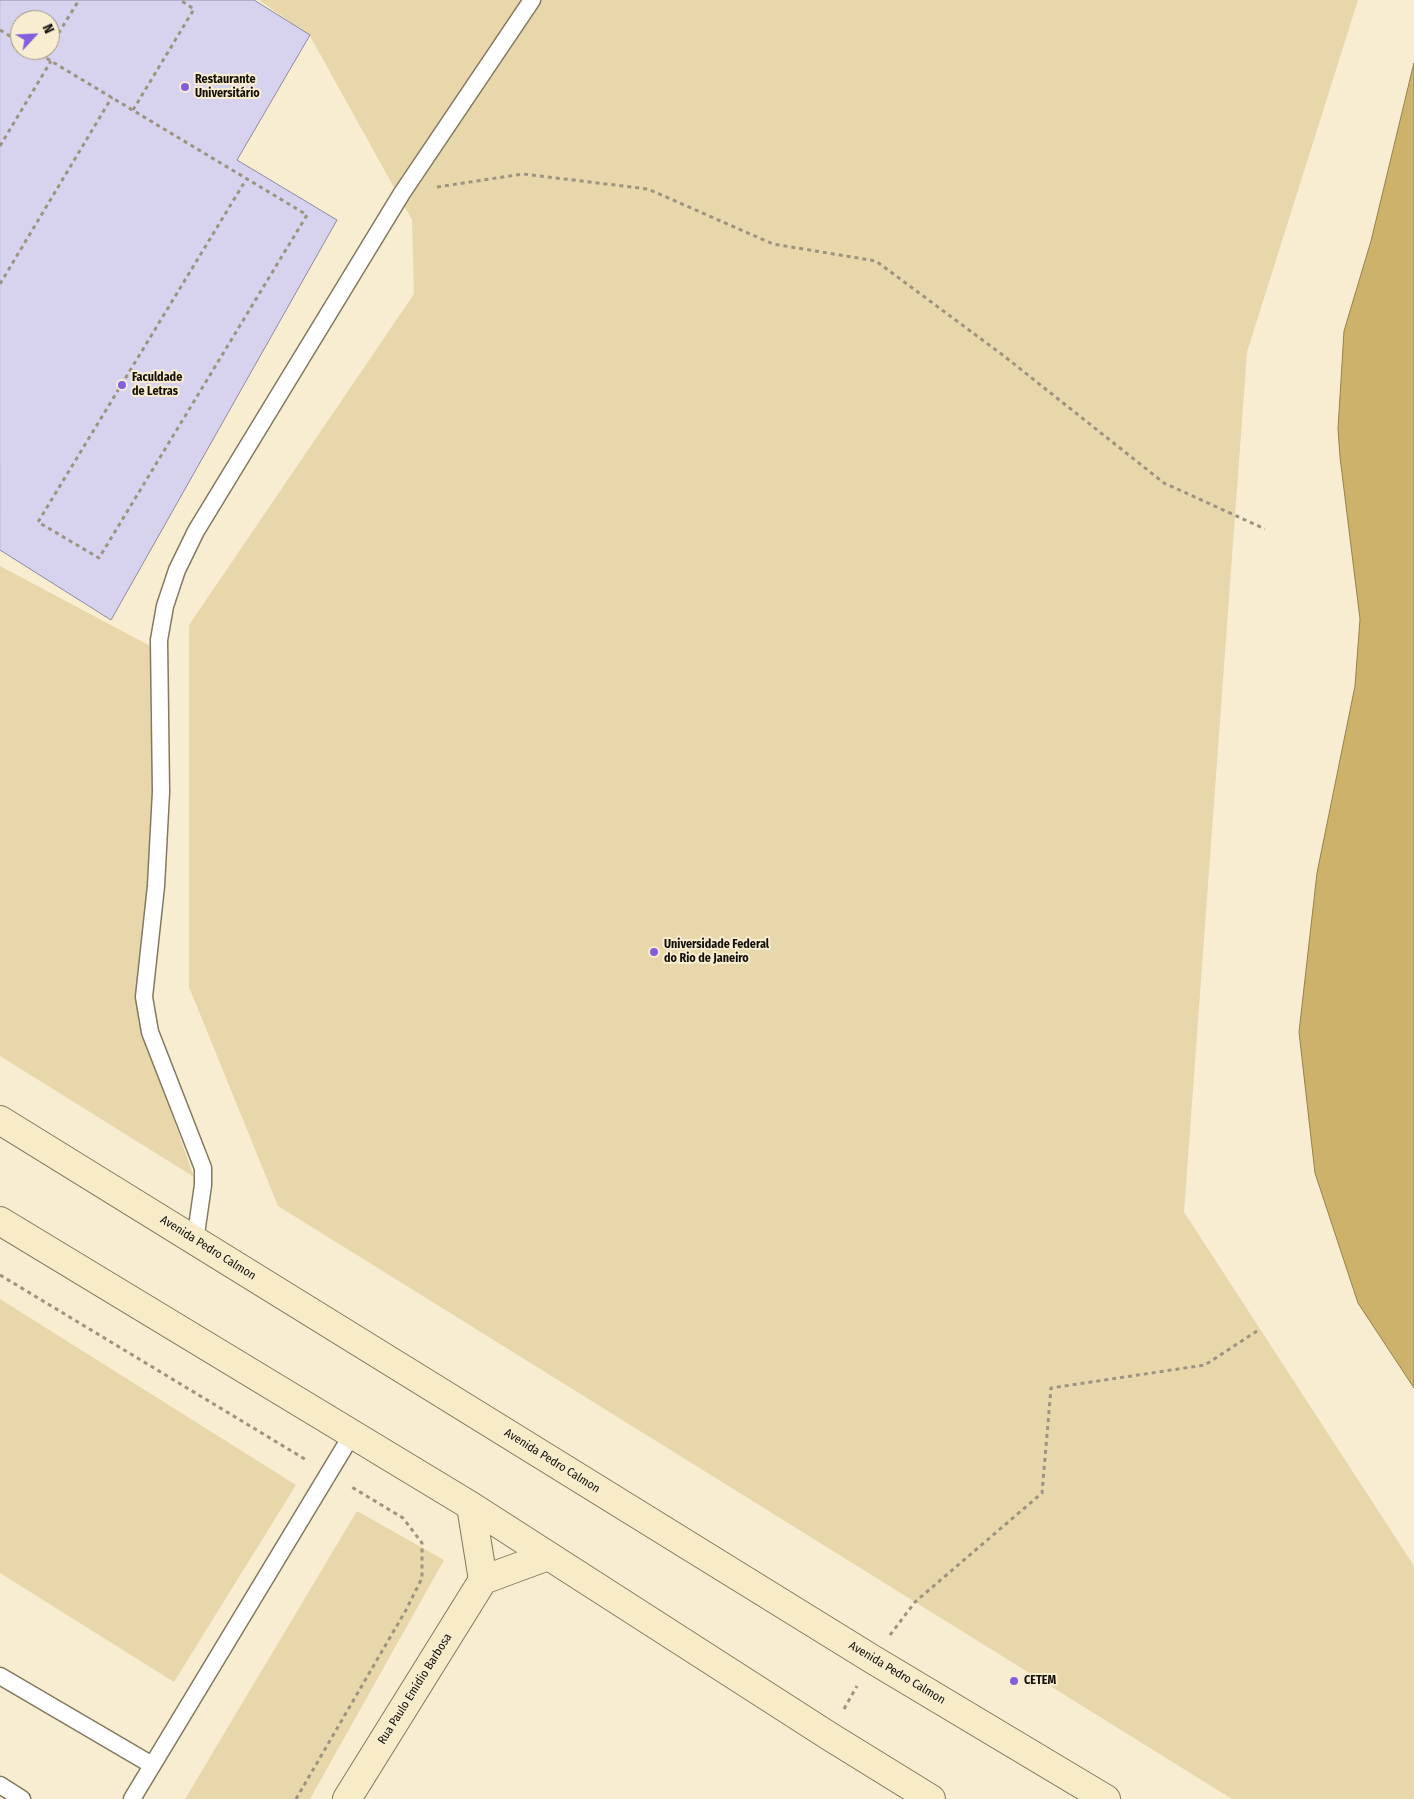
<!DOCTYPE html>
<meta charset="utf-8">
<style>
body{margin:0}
#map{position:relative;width:1414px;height:1799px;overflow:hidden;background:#f8edd0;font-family:"Fira Sans Condensed",sans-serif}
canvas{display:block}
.north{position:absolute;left:10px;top:10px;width:50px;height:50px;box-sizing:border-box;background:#f8edd0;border:1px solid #9c947f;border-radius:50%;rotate:65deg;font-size:14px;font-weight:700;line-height:20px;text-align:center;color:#130f06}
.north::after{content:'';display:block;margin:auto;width:18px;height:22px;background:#8360db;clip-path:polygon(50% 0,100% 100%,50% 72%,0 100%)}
</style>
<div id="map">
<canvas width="1414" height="1799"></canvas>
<div class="north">N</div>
</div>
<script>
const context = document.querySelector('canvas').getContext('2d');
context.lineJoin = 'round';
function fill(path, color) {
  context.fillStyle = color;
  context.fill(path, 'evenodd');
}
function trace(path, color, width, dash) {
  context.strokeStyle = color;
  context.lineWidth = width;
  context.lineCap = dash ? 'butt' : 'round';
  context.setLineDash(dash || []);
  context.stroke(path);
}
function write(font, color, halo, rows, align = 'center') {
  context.font = font + ' "Fira Sans Condensed",sans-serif';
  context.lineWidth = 4;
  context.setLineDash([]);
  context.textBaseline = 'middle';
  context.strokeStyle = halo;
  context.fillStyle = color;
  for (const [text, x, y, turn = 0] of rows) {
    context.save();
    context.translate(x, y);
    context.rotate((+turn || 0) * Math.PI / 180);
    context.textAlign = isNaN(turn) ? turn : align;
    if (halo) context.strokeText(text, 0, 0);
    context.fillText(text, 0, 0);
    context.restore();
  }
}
const green = new Path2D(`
 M259,0H1358L1247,352L1184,1212L1414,1566V1799H1232L278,1206L189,987V625L414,294L412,220L310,36Z
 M0,566L154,648L150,719L158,788L156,862L141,954L138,1020L194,1177L0,1056Z
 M0,1299L296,1485L174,1682L0,1573Z
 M357,1511L444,1560L310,1799H185Z`);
const water = new Path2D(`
 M1414,63V1388L1358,1303L1315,1173L1299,1032L1317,873L1355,686L1360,619L1340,457L1338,429L1344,331L1371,241Z`);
const building = new Path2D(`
 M0,0H254L310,35L237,160L337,220L111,620L0,550ZM20,20H50V50H20Z`);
const path = new Path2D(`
 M0,30L20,42
 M50,47L79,0
 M33,50L51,61L307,215L99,558L38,522L247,178
 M44,57L48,50
 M133,110L194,9L180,0
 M0,146L51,61
 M437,187L523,174L648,189L773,244L876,261L1004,356L1164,483L1265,529
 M0,284L112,97
 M0,1275L308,1461
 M890,1635L915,1602L1042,1493L1051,1388L1205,1365L1260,1329
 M844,1709L857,1686
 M296,1799L406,1610L422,1578V1543L403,1518L350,1486`);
const lane = new Path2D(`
 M195,1241L203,1185V1168L150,1032L144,997L156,886L161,792L159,640L165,606L177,570L196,531L402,193L532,0
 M0,1676L152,1765
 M0,1785L22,1799
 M132,1799L353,1433`);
const secondary = new Path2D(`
 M0,1120L872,1659L1106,1799
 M0,1221L471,1506L829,1736L931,1799
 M471,1506L483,1580
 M347,1799L483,1580L548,1556`);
const markers = [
 [185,87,5,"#8360db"],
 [122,385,5,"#8360db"],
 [654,952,5,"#8360db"],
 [1014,1681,5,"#8360db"]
];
const poiNames = [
 ["Restaurante",195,80],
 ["Universitário",195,94],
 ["Faculdade",132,378],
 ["de Letras",132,392],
 ["Universidade Federal",664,945],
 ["do Rio de Janeiro",664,959],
 ["CETEM",1024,1681]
];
const streetNames = [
 ["Avenida Pedro Calmon",208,1248,32],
 ["Avenida Pedro Calmon",552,1461,32],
 ["Avenida Pedro Calmon",897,1673,31],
 ["Rua Paulo Emídio Barbosa",415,1689,-58]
];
fill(green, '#e8d7ab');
fill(water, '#cdb26b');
trace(water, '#95814d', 1);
fill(building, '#d7d3ef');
trace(building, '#8d88a3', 1);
trace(lane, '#83795f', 19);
trace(secondary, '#83795f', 30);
trace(path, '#9c947f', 3, [4, 4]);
trace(lane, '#fff', 16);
trace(secondary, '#f7ebc8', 28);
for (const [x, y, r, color] of markers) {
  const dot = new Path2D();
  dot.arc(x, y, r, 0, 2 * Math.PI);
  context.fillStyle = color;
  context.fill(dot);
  trace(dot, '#f8edd0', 2);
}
write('bold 12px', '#130f06', '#f8edd0', poiNames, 'left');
write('12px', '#130f06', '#f8edd0', streetNames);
</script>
